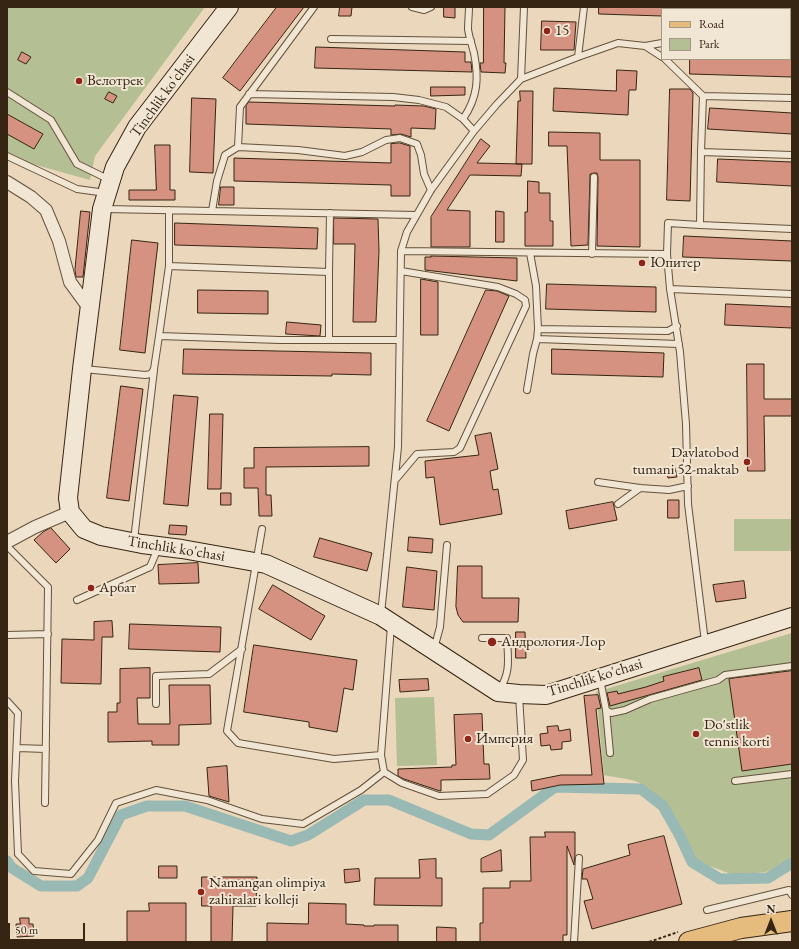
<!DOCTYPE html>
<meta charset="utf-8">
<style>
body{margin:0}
#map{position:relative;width:799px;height:949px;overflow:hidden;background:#ead7bc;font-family:"EB Garamond",serif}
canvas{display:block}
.frame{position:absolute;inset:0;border:8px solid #362512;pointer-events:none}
.legend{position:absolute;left:661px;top:8px;width:130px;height:52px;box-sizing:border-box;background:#f1e5d3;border:1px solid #a69886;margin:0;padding:5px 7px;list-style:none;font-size:12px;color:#362512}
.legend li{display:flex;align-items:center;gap:8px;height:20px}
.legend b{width:20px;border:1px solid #a69886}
.north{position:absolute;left:751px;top:901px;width:40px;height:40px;-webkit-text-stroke:3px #f1e5d3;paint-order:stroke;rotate:0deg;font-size:11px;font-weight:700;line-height:16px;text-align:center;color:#362512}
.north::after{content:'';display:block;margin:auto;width:14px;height:18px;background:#362512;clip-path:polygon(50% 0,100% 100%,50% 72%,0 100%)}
.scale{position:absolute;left:8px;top:923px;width:77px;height:18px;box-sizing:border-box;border:2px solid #362512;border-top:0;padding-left:5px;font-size:12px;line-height:14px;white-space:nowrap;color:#362512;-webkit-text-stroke:3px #f1e5d3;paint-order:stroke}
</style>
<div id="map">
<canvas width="799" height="949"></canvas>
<div class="frame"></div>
<ul class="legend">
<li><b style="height:5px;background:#e5bc7e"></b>Road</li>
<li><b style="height:11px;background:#b4bf93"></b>Park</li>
</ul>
<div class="north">N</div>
<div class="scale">50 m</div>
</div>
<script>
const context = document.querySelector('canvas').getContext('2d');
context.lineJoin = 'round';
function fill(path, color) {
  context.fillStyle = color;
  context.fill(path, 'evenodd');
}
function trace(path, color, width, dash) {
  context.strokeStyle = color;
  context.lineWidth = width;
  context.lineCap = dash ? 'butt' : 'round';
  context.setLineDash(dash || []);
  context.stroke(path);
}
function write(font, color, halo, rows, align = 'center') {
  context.font = font + ' "EB Garamond",serif';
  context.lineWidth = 4;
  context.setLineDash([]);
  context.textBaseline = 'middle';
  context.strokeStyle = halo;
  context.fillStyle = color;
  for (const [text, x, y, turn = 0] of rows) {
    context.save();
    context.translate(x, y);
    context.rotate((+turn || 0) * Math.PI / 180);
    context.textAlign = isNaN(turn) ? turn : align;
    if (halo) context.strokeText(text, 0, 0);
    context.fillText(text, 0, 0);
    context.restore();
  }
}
const green = new Path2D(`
 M7,7H205L95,156L90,180L7,157Z
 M734,519H792V551H734Z
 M792,633V853L790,860L766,872L734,875L696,861C686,840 662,791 640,783C629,778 616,778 604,775L596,692Z
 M434,697L437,765L397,766L395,698Z`);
const canal = new Path2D(`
 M7,861L12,868L41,886H77L88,878L121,815L147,806H185L291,841L308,835L364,800H389L471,834L489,835L555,787L641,789L663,806L680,836L692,862L720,879L768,878L792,863`);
const building = new Path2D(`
 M277,7H304L240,91L223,78Z
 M340,7H352L351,16H339Z
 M444,7H455V18L444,17Z
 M484,7H505L504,63H506L505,73L481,72L480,63H483Z
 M599,7H662V16L599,14Z
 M542,21L576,22L574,50H541Z
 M316,47L465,52V62H471L472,72L315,68Z
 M22,52L31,57L26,64L18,60Z
 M690,59H792V77L690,74Z
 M617,70L637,71L636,90H629L628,115L553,111L554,88L616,91Z
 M431,87H465V95L431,96Z
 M670,89H690L693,93L690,201L667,200Z
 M520,91H533L532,164H516L518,101H520Z
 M109,92L117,96L113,103L105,99Z
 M192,98L216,99L213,173L190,172Z
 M249,102L395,106V105L424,106L436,109L435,129L411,128V137L401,134L391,135V129L246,124V106Z
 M710,108L792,113V134L708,129Z
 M7,114L43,134L34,149L7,134Z
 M549,132L600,133V160H640V247L597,246L598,177L597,173H594L590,174V177L588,245L571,246L567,146H549Z
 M481,139L490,146L477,163L522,164L521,176L470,175L447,210L470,211V247H431V217Z
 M400,143L410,146V196H391V185L234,181V158L391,163V144Z
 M155,145H170V190H175V200H129V190H156Z
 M718,159L792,162V186L717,182Z
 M528,181L539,182V193H550V221H553V246H525V212H527Z
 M221,187H234V205H219Z
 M81,211L90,212L83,277H76L75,270Z
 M496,211L504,212V242H496Z
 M334,218L378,219L379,251L376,322H353L355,244H334Z
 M175,223L318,228L317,249L175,245Z
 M684,236L792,241V261L683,257Z
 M132,240L158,243L145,353L120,350Z
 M431,256L517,258V281L425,270V257H431Z
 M421,279L438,282V335H421Z
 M547,284L656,287V312L546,309Z
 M198,290L268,291V314L198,313Z
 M486,290L497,291L509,296L449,431L427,421Z
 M726,304L792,307V328L725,325Z
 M287,322L321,325L320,336L286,334Z
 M184,349L371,353V375L332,374V376L183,374Z
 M552,349L664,353L663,377L552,374Z
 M747,364H764V399H792V416H764L765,471H748Z
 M121,386L143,389L129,501L107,498Z
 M174,395L198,397L188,506L164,504Z
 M210,414H223L221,489H208Z
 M491,433L498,469L490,471L493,490L498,489L502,514L440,525L434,477L426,478L425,461L479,455L475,436Z
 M369,447V466L266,467V495H271L272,516H259L258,488H244V468H254V448Z
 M675,468L677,477L668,478L666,470Z
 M221,493H231V505H221Z
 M668,500H679V518H668Z
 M613,502L617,520L569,529L566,511Z
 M170,525L187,526L186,535L169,534Z
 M51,528L70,549L56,563L34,540L43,532Z
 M409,537L433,539L432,553L408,551Z
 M320,538L372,553L367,571L314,557Z
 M198,563L199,583L159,584L158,565Z
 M458,566H482V598H519L518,622H463L458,615L456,607Z
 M407,567L437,571L434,610L403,607Z
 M744,581L746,598L716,602L713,585Z
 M273,585L325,616L311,640L259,609Z
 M112,621L113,637H102L101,684L61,683L62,639L94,640V622Z
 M130,624L221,627L220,652L129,649Z
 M516,632H525L526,658H516Z
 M254,645L357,660L353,690L344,688L337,732L309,727V722L244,712Z
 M150,668V698H137L138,724H170L169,685H210L211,724L179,725V745H152V741L108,742V712H117V703H120V669Z
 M699,668L702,680L610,706L607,693L617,691L618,694L646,687L664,681L663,677Z
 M792,671V764L742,771L729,679Z
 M428,679L429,690L400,692L399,680Z
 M598,695L601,708L596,709L604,784L560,785L532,791L531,781L561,775H592L584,696Z
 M482,714L484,764H489L490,779L441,780V791H440L404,779L398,776V769L452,767V765H456L454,715Z
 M558,726L559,731L570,729L571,741L562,742V749L551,750L550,745L541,746L540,734L548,733L547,727Z
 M227,766L229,802L209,796L207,768Z
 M545,832H575V855L574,865L567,846V935H563V942H480V923H483V888H510V881H531L530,837H545Z
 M664,836L682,904L592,929L584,901L593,899L587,879H582L583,869L630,855L628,845Z
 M501,850L502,871L481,872V859Z
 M436,859V878H442V906L374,905L375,878H420L419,860Z
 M159,866H177V878H159Z
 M359,869L360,881L345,883L344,870Z
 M202,877H257L256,906H233L232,942H211V906H202Z
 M149,903H186V942H127V911H149Z
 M309,903L346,904V924L364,925V926H374V925H398V942H267V923L308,924Z
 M20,918H29V924H33L34,936L17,937L16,924H20Z
 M437,927L456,928V942H437Z`);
const path = new Path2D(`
 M649,942L678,932`);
const lane = new Path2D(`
 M412,7L424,10L431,7
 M331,39L471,41
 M790,43H792
 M645,46L662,43
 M578,57L584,7
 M665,59L703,96L701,152
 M521,79L524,7
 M7,92L51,120L77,164L110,180
 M249,94L393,97L419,100L446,107L463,119L474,131
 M703,96L792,98
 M463,119C478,97 479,78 474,53C472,45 469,37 468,29C468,22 469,14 469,7
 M238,147L240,107L314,7
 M7,156L77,189L106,193
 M104,209L212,211L217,181L225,155L238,147L298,150L345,156L362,152L386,140L400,138L417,144L421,155L424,174L431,190
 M212,211L416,215
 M700,225L792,229
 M401,251L667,254L670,289
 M530,253L536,286L538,329
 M592,254L594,177
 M667,254L668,223L700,225L701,152L792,155
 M169,266L329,272V340H399
 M329,272L330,213
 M677,326L668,331L538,329L537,339L679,344
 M159,336L169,266V210
 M84,369L145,375L151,374L154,369L159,336L280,340H329
 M527,390L533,354L537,339
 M396,479L417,454L454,452L460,448L526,306L525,300L516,294L498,287L401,271
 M598,482L640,488L669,490L688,486
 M618,504L640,488
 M262,529L227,731L238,743L334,759L381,755
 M134,540L154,370
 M7,546L48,587L45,803
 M77,600L150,567L158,548
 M381,614L398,447L401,251L407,232L431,190L474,131L497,104L521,79L578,57L618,43L645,46L662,57
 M391,626L381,755L384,772L402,783L439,796L487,794L514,775L523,760L519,695
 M7,635L48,634
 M482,638H507C508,659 511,673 499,690
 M705,642L688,504L686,424L680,352L670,289L792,294
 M434,649L440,627L447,545
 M600,679L606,710L611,713L625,710L650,699L718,680L725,675L792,666
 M7,701L18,713L15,781L18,854L34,871L71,874L98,840L116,803L156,790L207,800L262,819L303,824L361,790L384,772
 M156,704V676L209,674L242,649
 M606,710L610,753
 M17,748L46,749
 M735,781L792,774
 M707,910L789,890L792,895
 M574,942L579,858`);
const street = new Path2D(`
 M7,182L31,197L46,210L59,241L70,282L89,308
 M7,542L35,527L70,512`);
const secondary = new Path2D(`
 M229,7L137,127L115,167L102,209L82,369L68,498L70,512L84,529L101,536L142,544L182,549L266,564L381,616L498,692L519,694L546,695L792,617`);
const primary = new Path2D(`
 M689,942L741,928L792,921`);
const markers = [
 [547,31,4,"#8f2418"],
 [79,81,4,"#8f2418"],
 [642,263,4,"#8f2418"],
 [747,462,4,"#8f2418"],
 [91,588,4,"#8f2418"],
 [492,642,5,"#8f2418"],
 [696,734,4,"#8f2418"],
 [468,739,4,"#8f2418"],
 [201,892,4,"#8f2418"]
];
const poiNames = [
 ["15",555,31],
 ["Велотрек",87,81],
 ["Юпитер",650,263],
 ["Davlatobod",739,453,"right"],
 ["tumani 52-maktab",739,470,"right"],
 ["Арбат",99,588],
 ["Андрология-Лор",501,642],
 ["Do'stlik",704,725],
 ["tennis korti",704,742],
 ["Империя",476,739],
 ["Namangan olimpiya",209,883],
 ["zahiralari kolleji",209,900]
];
const streetNames = [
 ["Tinchlik ko'chasi",163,96,-54],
 ["Tinchlik ko'chasi",176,549,9],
 ["Tinchlik ko'chasi",595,678,-17]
];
fill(green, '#b4bf93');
trace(canal, '#98b9b4', 11);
fill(building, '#d59280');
trace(building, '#362512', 1);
trace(lane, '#63523c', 8);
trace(street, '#63523c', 14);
trace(secondary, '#362512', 20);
trace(primary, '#362512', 22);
trace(path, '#362512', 2, [3, 2]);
trace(lane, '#f1e5d3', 6);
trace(street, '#f1e5d3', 12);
trace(secondary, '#f1e5d3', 18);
trace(primary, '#e5bc7e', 20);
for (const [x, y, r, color] of markers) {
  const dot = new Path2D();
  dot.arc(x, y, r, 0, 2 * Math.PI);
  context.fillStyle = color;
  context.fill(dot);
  trace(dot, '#f1e5d3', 1.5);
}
write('15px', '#362512', '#f1e5d3', poiNames, 'left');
write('15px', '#362512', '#f1e5d3', streetNames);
</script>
